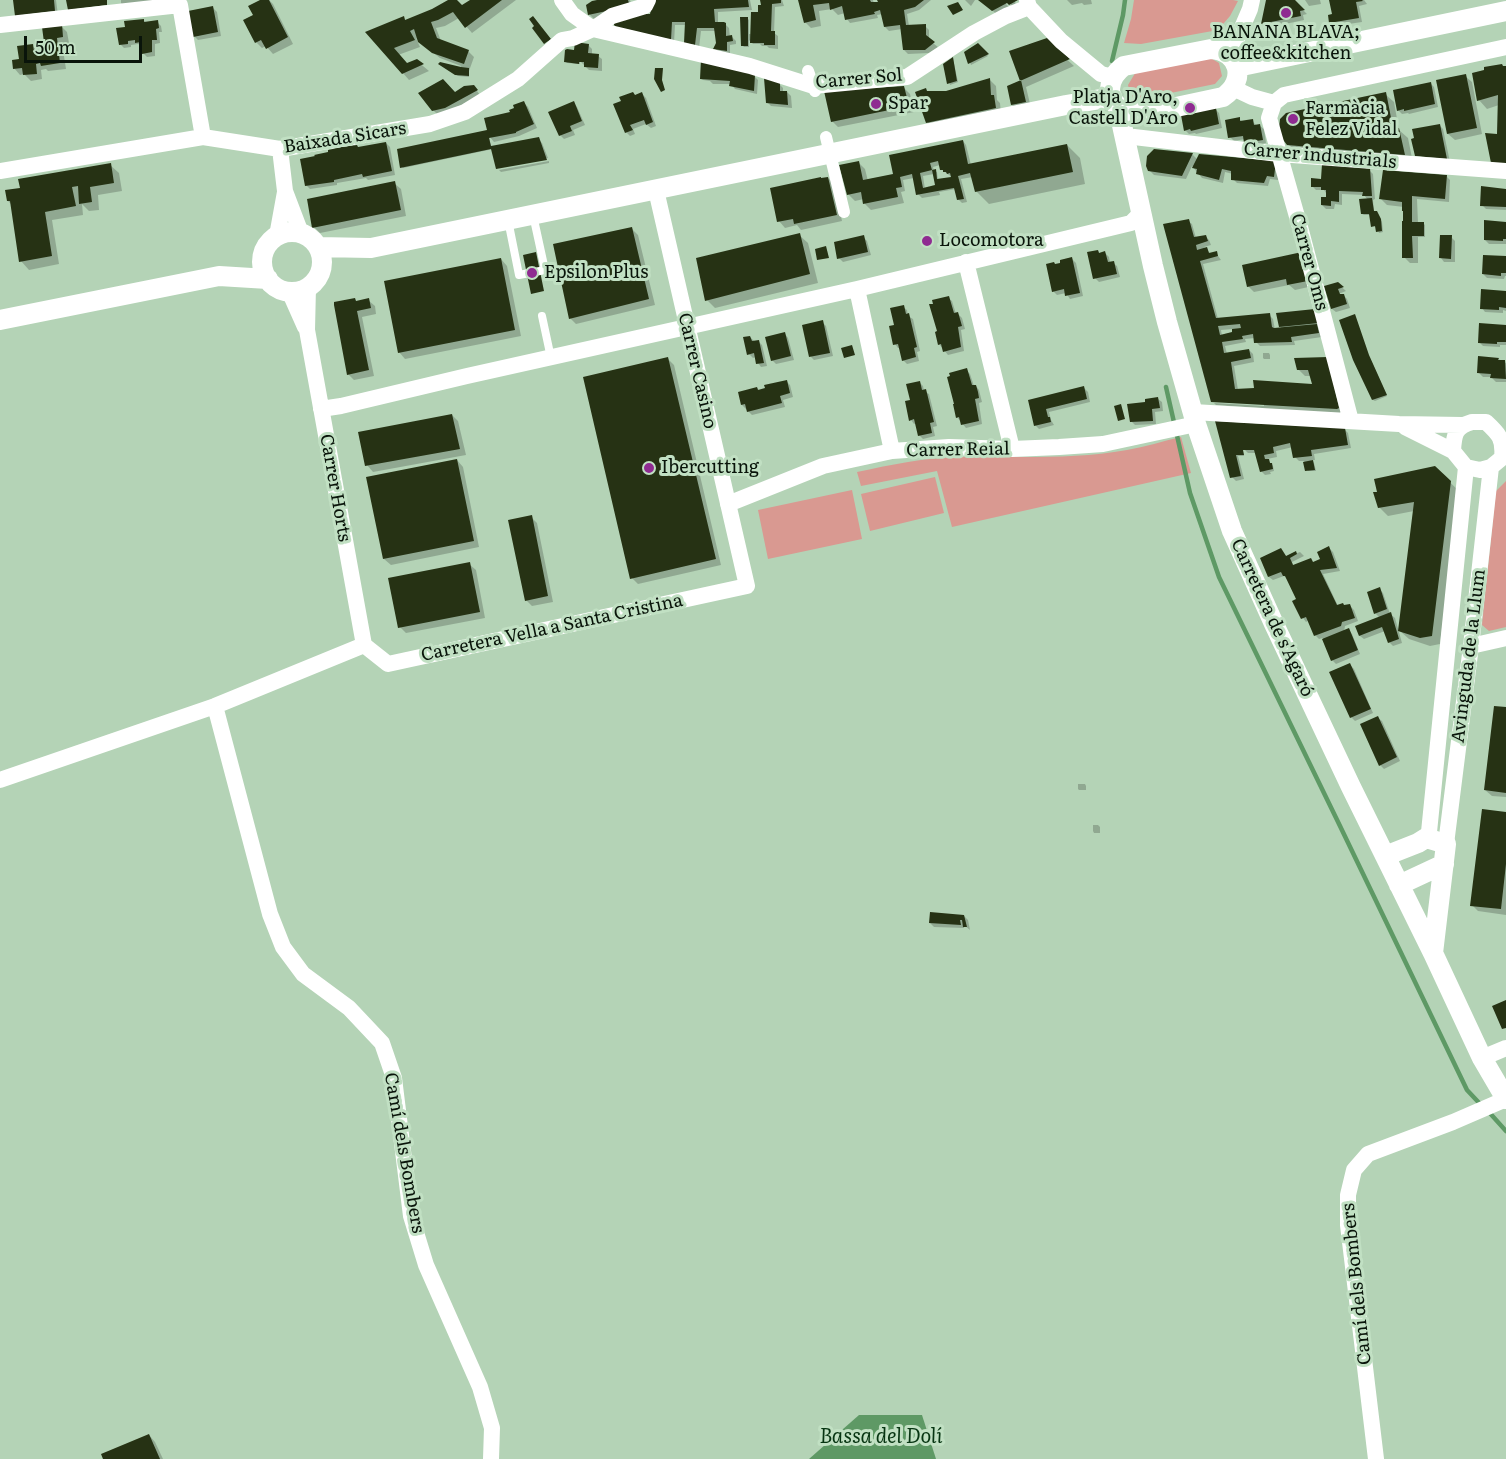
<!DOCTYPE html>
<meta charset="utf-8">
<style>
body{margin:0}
#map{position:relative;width:1506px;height:1459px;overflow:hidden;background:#b4d3b6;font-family:Literata,serif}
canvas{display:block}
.scale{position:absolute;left:24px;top:36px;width:118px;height:27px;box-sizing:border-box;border:3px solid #09140a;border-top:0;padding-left:8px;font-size:18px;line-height:21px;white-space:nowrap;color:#09140a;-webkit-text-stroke:4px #c1e0c3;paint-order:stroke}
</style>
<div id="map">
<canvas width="1506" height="1459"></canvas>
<div class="scale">50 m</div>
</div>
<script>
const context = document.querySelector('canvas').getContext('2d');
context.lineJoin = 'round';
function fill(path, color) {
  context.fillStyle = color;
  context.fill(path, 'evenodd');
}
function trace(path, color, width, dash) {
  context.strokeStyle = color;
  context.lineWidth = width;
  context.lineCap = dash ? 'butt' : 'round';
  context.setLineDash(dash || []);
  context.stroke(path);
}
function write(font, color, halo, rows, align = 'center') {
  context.font = font + ' Literata,serif';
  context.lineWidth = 6;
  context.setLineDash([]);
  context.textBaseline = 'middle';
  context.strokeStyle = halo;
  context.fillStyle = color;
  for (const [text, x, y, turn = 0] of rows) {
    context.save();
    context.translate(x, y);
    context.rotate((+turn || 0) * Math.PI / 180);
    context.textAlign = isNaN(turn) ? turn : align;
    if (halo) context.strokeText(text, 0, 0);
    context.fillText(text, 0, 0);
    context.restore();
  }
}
const green = new Path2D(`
 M1134,0H1233L1238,1L1230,16L1218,30L1141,44L1124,43L1131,19Z
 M1207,56L1219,63L1222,76L1215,84L1141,99L1131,96L1128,85L1137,70Z
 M1181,437L1191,473L952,527L937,471L861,486L857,472C890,465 923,458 957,457C1013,456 1071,460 1127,450C1145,447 1163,441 1181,437Z
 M935,477L944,513L870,531L861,494Z
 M1506,481V627L1489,631L1482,625L1496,491Z
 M852,490L862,539L768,559L758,510Z`);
const water = new Path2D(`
 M859,1415H922L936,1459H809Z`);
const shadow = new Path2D(`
 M14,0H56L58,15Z
 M121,0H162L125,7L121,3Z
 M263,0H269L273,4L293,44L273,54L266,46L262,48L256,42L255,16Z
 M451,0H456L462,7L472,0H516L472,33L459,18L445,26L436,28L441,41L468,51L474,57L469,71V77L458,76L442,66L460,68L461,66L440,58L427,48L416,38L420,47L398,55L407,64L417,61L429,71L409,80L368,33L404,18L406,21L432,11Z
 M605,0H630L633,10L594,19L590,15L587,6Z
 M654,0H750L752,10L718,12V23H724L729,28L730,37H732L736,41V44L730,45V54L719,53L715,49L718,43L716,31H701L699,48L689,46L686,25H675L674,43L651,17Z
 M761,0H782L784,6L775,7L774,33L778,36V49L769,48L767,46H762L760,44H753L749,40V47H744L742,45L747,18L749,20V34H752L759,13L763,6Z
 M800,0H873L874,4L879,3V0H931L919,10L907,14L909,26H925L929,30V40L938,47L929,53L908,54L904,50L902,29L889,31L885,27L883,14L877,15L878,18L850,23L847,19L845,13L838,15L832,9L819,11L821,26L811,28L805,22Z
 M965,0H975L971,6Z
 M980,0H1012L1016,3L1012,6L1007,1L1005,3L1012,10L1000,17Z
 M1067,0H1091L1092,4L1084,5L1082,3L1072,5Z
 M1267,0H1293L1307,14L1303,15L1304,20L1266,28L1262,24Z
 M1305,0H1320L1321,4L1309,6Z
 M1331,0H1364L1367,4L1359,6L1362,22L1335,26L1331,22L1333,15Z
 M213,8L217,12L221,36L198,40L194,36Z
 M143,20L147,23L157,22L161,26L162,32H159L160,43L155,44V56L147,57L143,53L142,46L138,44L131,45V47L124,48L120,44L126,28Z
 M61,26L67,32L69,43H62L66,69L48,71L46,69L41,70L42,79L31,81L24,74L20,75L14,68L32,46L39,52L47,51Z
 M1046,40L1074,66L1026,87L1031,108L1018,111L1012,105L1009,87L1022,81L1021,80Z
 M588,45L592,49V55L598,56L602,59V71L589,70L580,61V64L567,63L565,61L576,51Z
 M978,45L988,56L971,65L966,52Z
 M953,59L958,82L950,85L945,64Z
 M1506,67L1498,136L1499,105L1487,109L1479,100L1504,68Z
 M754,76L758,80L757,94L735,89L731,84H713L710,81L703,80L701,79Z
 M1465,76L1472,82L1482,134L1455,140L1448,134L1438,81Z
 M990,80L996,86L997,100L1000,103L1001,114L931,126L927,122L928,92L946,93Z
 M1430,83L1434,87L1438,107L1409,114L1408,113L1402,114L1398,110Z
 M779,84L783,88V93L787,92L791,96L792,108L771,106L767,102Z
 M474,87L480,95L450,111L437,114L433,110L455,93Z
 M904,88L910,94L914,112L838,127L832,121Z
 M642,94L646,98L656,126L651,128L646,124L633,129L635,134L630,136L626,132L636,97Z
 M1385,94L1394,102L1399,130L1408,138L1413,163L1297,153L1288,144Z
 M524,103L528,107L537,128L519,136L494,142L489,136L491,147L538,139L542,143L548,158L498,167V169L493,149L403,168L402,167L486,132Z
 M574,103L577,107L585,125L573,130L575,135L564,139L560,135Z
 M1215,109L1219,113L1222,128L1196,134L1195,133L1189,134L1185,130Z
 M1239,119L1243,122L1252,121L1257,126H1260L1264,129L1266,143L1250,146L1245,139L1234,141L1230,137Z
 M1439,125L1443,129L1450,162L1420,159Z
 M963,141L966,145L971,165L1067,145L1080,158L1085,184L989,204L976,191L973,177L961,179L967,202L962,203L958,199L956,189L939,192L940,195L922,198L918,194L914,178L903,180L905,191L901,192L904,203L871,210L865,204L864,199L855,201L849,195L859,163L865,169L868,181L892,176ZM940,165L941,169L953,178L938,181L937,172L934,171L933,167ZM934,174L937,187L925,189L923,176Z
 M386,143L390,147L395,175L368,180L366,178L337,183V185L310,189L306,185L358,148Z
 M1192,154L1198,160L1279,167L1278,180L1270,179L1268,186L1237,183L1233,179V174L1225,172L1223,183L1202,178L1192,166L1186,179L1154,175L1149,170Z
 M549,161V163L501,172L499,170Z
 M110,165L119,173L122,191L98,195L99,210L89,211L82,204L83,215L52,220L59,264L29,270L21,261L12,205L8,201Z
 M1369,170L1373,174L1375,199L1373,200L1374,212L1378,214L1382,222L1383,232L1379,233L1377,227L1372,226L1371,215H1364L1362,214L1368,200L1364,195L1342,194V205L1335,204L1334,209H1326L1322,205L1327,198L1326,193L1324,190H1316L1312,186L1323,180Z
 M1446,176L1450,180L1449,202L1417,199L1418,223H1423L1425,225V237H1418V263H1410L1404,257V207L1387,205L1381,199Z
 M828,178L834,184L842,221L801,230L797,225L785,228L779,221Z
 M394,183L401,189L406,216L320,233L314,227Z
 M1506,190V210L1486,209L1482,205Z
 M1188,221L1192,224L1196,238L1205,236L1209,240L1211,245L1204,247L1210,253H1216L1221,260L1203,264L1218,319L1269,315L1273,319L1275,330L1281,329L1278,314L1314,310L1322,326L1318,327L1321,330L1322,337L1294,341L1295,345L1260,346L1256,342L1255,338L1245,339L1246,342L1225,346L1227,354L1249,350L1253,354L1254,362L1234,366L1238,390L1314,386L1311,376H1305L1298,369L1328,358L1345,414L1265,410L1262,408L1216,405L1214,403L1264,406V403L1213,400ZM1233,329L1234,333L1222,336L1221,330Z
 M1506,223V244H1489L1485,240Z
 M632,229L638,235L655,305L576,324L570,318Z
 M799,235L808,243L818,283L715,308L707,300Z
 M863,237L867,241L871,255L843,262L839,258Z
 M1451,237L1455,241V262H1444L1441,258Z
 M1098,251L1100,254L1105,253L1109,257L1110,263H1113L1117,266L1120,277L1099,282L1095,278Z
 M1506,258V276H1505L1504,279L1487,278L1483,274Z
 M501,259L507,266L521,336L405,359L399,352Z
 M1072,259L1076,263L1083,296L1070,299L1066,293L1057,295L1053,291L1056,266Z
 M1308,260L1313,286L1295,290L1289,285L1254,292L1248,286Z
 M1337,283L1346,291L1336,295H1343L1347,299L1350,308L1336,312L1332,309Z
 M1506,292V311L1503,310V313L1485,312L1482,308Z
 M948,298L952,301L956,314H958L962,318L965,329L961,330L964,351L948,355L939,344Z
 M368,300L375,306L376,314L362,317L374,376L354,380L348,374L357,302Z
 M903,307L907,310L908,316L913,319L920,351L917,352L919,361L907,364L903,360L900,348H898L895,344V326Z
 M822,322L826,326L833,356L814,360L811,357Z
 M1506,326V345H1500V347L1483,346L1479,342Z
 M785,334L788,338L794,360L776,364L772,360Z
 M750,337L755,342L758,341L762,345L767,366L761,367L758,363L756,357L753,358L749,354Z
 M1263,353H1269L1270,355V359H1264L1263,358Z
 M1370,358L1387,396L1375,401L1373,400Z
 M668,359L674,365L721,565L638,584L632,578Z
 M1498,359L1506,363V382H1496L1491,377H1483L1479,373Z
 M966,370L970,374L974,386H976L979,390L982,402L979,403L982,424L966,428L957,417Z
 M786,381L790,385L793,397L783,400L785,407L752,415L742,405L739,393L757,388L760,391Z
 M919,382L923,386L924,391L929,394L937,426L933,427L935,436L923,439L919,435L917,423L914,424L911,420V402Z
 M1084,388L1088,392L1090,402L1049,412L1051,420L1054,425L1039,429L1035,425L1029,401Z
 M1158,399L1162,402L1163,411L1155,412L1156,424L1135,425L1131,421L1147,404Z
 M452,415L458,421L466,455L373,472L367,465Z
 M1217,422L1344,429L1348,433L1351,448L1314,454L1315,460H1311L1314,463L1316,471H1308L1304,461H1299L1295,457L1293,447L1276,451L1277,457L1267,459L1273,466L1274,471L1270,472L1271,474L1265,475L1261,471L1257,453H1248L1242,447L1244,456H1238L1244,479L1236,481L1232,477Z
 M457,460L463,467L479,547L391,565L384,559Z
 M1434,467L1459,491L1440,644L1430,646L1409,639L1400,631L1414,511L1388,516L1379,507Z
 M531,517L537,523L553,602L532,606L526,600Z
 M1329,548L1333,552L1340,571L1323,574L1338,606H1350L1354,610L1358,621L1345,626L1344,632L1348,630L1352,634L1360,654L1336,664L1332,660L1323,638L1319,639L1315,635L1309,620L1306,622L1303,618L1298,600L1288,579L1284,576L1273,580L1269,577L1261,558L1281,550L1287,557L1300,552L1304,556L1292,562L1294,567L1314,563L1322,560Z
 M469,564L476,570L485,618L406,633L400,627Z
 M1379,589L1383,593L1390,614L1395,618L1402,643L1393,646L1389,642L1385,631L1364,639L1360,636L1357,627L1380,618L1375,613Z
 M1350,665L1354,669L1373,713L1355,721L1351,717Z
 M1506,709V797L1492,796L1485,790Z
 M1378,718L1382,721L1400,761L1384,769L1380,765Z
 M1078,784H1085L1086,786V790H1079L1078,789Z
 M1506,813V915L1478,911L1472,905Z
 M1093,825H1098L1100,827V833H1094L1093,831Z
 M964,916L968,920L970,930L964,925V928L934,927L930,923Z
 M149,1435L155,1442L163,1459H105Z`);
const stream = new Path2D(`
 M1112,61L1123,15L1125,0
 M1166,387L1190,493L1219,577L1340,826L1467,1090L1482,1106
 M1488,1111L1506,1131`);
const building = new Path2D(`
 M13,0H54L55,11L15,16Z
 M66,0H107V5L68,10Z
 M260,0H269L288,37L266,49L261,40L255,43L243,20L253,15L248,6Z
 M448,0H457L462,5L470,0H502L465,28L453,12L438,20L431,22L437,38L469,50L464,64L432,53L418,42L414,29L410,31L415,40L394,48L407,63L417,59L424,64L402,74L365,32L404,16L405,20L432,9Z
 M597,0H628L630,6L588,15L586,5L592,1Z
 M653,0H748L749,7L714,9L715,22H724L726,23V36L732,35L733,41L727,42V51L713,49L716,43L714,28H697L695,45L684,43L685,22H672L671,40L616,27L614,25V23L632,14H650Z
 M760,0H781V3L772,4L771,31H775V45H764V43H750L751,12H758V5H761Z
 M798,0H870L871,2H878L877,0H924L915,7L904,10L906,25L926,24V35L935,42L925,50H903L900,25L884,27L880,10L874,12L875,14L845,20L842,6L830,10L829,3L813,5L816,20L804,23Z
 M978,0H1018L1009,5L1007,3L992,11Z
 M1266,0H1295L1305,10L1300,11L1301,16L1261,24Z
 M1329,0H1362L1363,1L1356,2L1359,18L1329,23L1328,15L1332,14Z
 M958,2L963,10L953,15L947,6Z
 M213,6L218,32L193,37L188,11Z
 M533,16L551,39L544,44L532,28L534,26L529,19Z
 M740,17H748V46H741Z
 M144,19V22L158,20L159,28L156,29L157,40H152V52L142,54L141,42L135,43V40L128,41V44L119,45L116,28L125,27L124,21Z
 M62,24L63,37L57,38L60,63L41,66L40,63L36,64L37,74L23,75L22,68L13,69L12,60L19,59L17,46L33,44L34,52L45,50L42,27Z
 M1047,38L1070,59L1020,81L1009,51Z
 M575,42L589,44L588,53L599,54L598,68L584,67V62H579V64L564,62L565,50L567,49L574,50Z
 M978,43L989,54L968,64L964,52Z
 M953,57L957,81L947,84L943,64Z
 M701,59L755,75L754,91L729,86L730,81L700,79Z
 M440,62L461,67L469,68V76L455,75L438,64Z
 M1502,64L1503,66H1506V164L1491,163L1485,133L1497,134L1498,95L1477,101L1472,73L1484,70V67Z
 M655,68H663L662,80L665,90L661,92L654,79Z
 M1466,74L1477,128L1447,134L1436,80Z
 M764,78L780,83V91H787L788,105L766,103Z
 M990,78L991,95H994L996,108L926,123L915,92L926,88L927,91H946Z
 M443,79L455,92L464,86L474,85L478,90L445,108L432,111L418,93Z
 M1021,80L1026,102L1011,105L1007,86Z
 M1431,82L1435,104L1404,111V109L1397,111L1393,90Z
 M904,86L909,106L831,122L824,91Z
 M633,92L635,95L642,92L653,122L646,125L644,120L630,125L633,130L625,133L613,104L621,101L619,97Z
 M1386,92L1393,128H1399L1405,155L1287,145L1281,137L1279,128L1280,119L1286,113Z
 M524,101L534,124L516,132V133L489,138L491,146L539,137L547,160L496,169L491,149L400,168L397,149L487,130L484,118L510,112L509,110L514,108L513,105Z
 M574,101L582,121L570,126L572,131L559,136L548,112Z
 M1216,108L1219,124L1191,131L1190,129L1184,131L1181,115Z
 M1240,117V121L1253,119L1254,125L1260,124L1263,140L1244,143L1243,136L1228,138L1225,120Z
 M1440,124L1447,159L1415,156L1411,139L1414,138L1412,129Z
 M963,140L968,164L1067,144L1073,172L975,192L970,173L958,176L964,199L957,200L954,188L916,195L912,174L900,177L902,187L896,188L898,197L863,204L861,192L847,195L839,165L859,161L863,180L893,174L889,155ZM938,161L940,170H943V172H946L947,174L950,173L951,177L937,179L936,169L932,170L930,163ZM932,170L935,185L923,188L920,173Z
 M386,142L392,171L363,177L362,174L334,180V182L305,186L300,159L315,156L314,155L328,152V150L342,147L357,145L358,147Z
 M1154,149L1193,153L1182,176L1148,171L1146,166L1147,156Z
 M1199,154L1276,161L1274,177L1267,176L1264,183L1231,180V171L1222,169L1219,180L1196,174L1197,169L1192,168Z
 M111,163L114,183L90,187L92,202L79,204L78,186L72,187L76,206L45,212L52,256L19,262L10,201H7L5,190L20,188L18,179Z
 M1322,164L1370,168L1372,196H1362L1363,192L1339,191V202L1331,201V206L1321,205V197H1326V190H1321V187H1311V178L1321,179Z
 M1383,170L1447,175L1445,199L1412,196V222H1424V236H1412L1413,258H1402V221H1403V211H1402V202L1379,199Z
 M821,177V178L828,177L837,215L794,224L793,219L777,222L770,188Z
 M395,181L401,210L312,228L307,199Z
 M1481,186L1506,189V207L1480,206Z
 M1372,198L1374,211H1377L1381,219L1382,231L1376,232L1375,226L1371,227L1369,214H1361L1359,199Z
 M1189,219L1194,237L1206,235L1208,241L1196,245L1197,250L1207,247L1209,253L1217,251L1218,256L1200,261L1216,318L1270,313L1272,327L1274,328L1317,324L1319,333L1291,337L1292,342L1254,343L1253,334L1242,336L1243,339L1222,342L1224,353L1249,349L1251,358L1231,362L1235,389L1254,388L1253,380L1312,384L1308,370H1297L1294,358L1328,357L1339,408L1337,409L1211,402L1163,224ZM1240,324L1241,328L1232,329V332L1220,335L1218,326Z
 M1484,220L1506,222V239H1503V241L1484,240Z
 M632,227L649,299L569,319L553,244Z
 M800,233L810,274L705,301L696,258Z
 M864,235L868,252L837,259L834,242Z
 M1440,235H1452L1451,259L1439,258Z
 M826,246L829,258L817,260L815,249Z
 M1098,250L1099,253L1105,251L1108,262L1114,261L1117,274L1093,279L1087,252Z
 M536,252L544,291L531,294L523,255Z
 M1302,252L1308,281L1287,285L1286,279L1247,287L1242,265Z
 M1483,255L1506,256V273H1501V276L1482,274Z
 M1072,257L1080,293L1065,296L1064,289L1052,292L1046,264L1054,262L1055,264L1060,263V260Z
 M501,258L515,330L398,353L384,281Z
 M1338,282L1344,287L1338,289L1340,294H1344L1347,304L1331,309L1324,286Z
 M1481,289L1506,291V308L1499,307V310L1480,309Z
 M949,296L954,313L958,312L962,326L958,327L961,347L943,352L941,344L938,345L935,332L937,331L929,304H933L932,300Z
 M355,298L356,301L369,298L371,308L357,311L369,370L347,375L334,305V302Z
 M904,305L906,314L909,313L917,347L914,348L916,357L902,361L898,344L893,345L889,326L894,325L890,308Z
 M1315,309L1319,323L1279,327L1276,313Z
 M1355,314L1369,355L1387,395L1372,400L1353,360L1339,320Z
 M823,320L830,353L809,357L802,325Z
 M1479,323L1506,325V342H1497V344L1478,343Z
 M785,332L791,356L771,361L765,337Z
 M750,336L752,341L759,340L764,363L756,364L754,353L747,355L743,337Z
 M852,345L855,355L844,358L841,348Z
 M1478,356L1499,358L1498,360H1505L1506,379L1490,378L1491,374L1477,373Z
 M668,357L716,559L630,579L583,377Z
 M967,368L972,385H976L978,392L979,398L975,399L979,421L961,425L959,417L956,418L953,404H954L947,377L950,376L949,373Z
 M787,380L790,393L780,396L782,403L747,412L745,404L741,405L738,392L757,387L758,390L765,388L764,385Z
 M920,381L922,390L926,389L934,422L930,423L932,433L918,436L914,419L909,421L905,401L910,400L906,384Z
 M1084,386L1087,399L1046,409L1048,417H1050L1051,422L1034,426L1028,400Z
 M1158,397L1160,408L1152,409L1153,421L1130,422L1127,404L1145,402V399Z
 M1121,404L1125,419L1118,421L1114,406Z
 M452,414L460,449L365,466L358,432Z
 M1215,421L1345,428L1348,445L1311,450L1312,456L1293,458L1290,443L1273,447L1274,453L1264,455L1265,459H1269L1270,463H1272L1273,469L1260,472L1254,450H1243L1244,455H1236L1241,476L1230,478Z
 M457,459L474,541L383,559L366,477Z
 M1313,460L1315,470L1305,471L1303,462Z
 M1435,466L1451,481L1432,636L1420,638L1398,631L1414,502L1378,508L1373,492H1377L1374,479Z
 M532,515L548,596L525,601L508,520Z
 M1329,546L1337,568L1320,570L1337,605L1343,603L1344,605L1350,604L1355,618L1342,622L1341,626L1314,636L1306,617L1301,619L1292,601L1296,599L1285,576H1283L1281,572L1268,577L1260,558L1281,548L1286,556L1296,551L1297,554L1290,558L1293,565L1311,558L1313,562L1320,559L1317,552Z
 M470,562L480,612L398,628L388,578Z
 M1380,587L1387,609L1374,614L1367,592Z
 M1391,612L1399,639L1388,643L1382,627L1359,636L1355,626Z
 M1349,628L1358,650L1331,661L1322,639Z
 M1350,663L1371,709L1350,718L1329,672Z
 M1494,706L1506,707V793L1484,790Z
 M1378,716L1397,757L1379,766L1360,724Z
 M1482,809L1506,812V864L1501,909L1470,906Z
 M930,912L964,915L967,927H963L962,920H960L961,925L929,923Z
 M1506,1000V1028L1502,1029L1492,1006Z
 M149,1434L160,1459H103L101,1454Z`);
const service = new Path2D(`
 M508,220L519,275L545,270L533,215
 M542,316L551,358`);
const pedestrian = new Path2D(`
 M808,71L815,91
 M826,137L844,212`);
const minor = new Path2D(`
 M562,0L572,14L593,29L750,66L813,86L907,77L974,33L1006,16L1029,7
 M1027,0L1029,7L1061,41L1101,74L1113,77
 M0,25L180,5L203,137
 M1223,51L1238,37L1250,9L1252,0
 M1233,88L1252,97L1274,103
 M1274,103L1269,118L1300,227L1351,421
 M1274,103L1284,95L1506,47
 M1134,137L1279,154L1506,171
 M280,149L285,191L301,233
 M0,171L203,137L280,149L430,124L465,112L518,79L562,40L573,38L593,29L612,16L645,6L648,0
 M277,236L285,192
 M966,262L1012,449
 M308,287L307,330L364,645
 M857,289L892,451
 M289,291L305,327
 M321,409L341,406L467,376L857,289L1131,223L1142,212
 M1193,412L1399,424L1462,425
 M1472,422H1486C1499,434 1504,439 1502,458L1491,467L1480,470L1466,467L1453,451C1454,434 1455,427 1472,422Z
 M1405,427L1453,451
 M728,504L823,466L892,451L949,447L1012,449L1059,447L1103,444L1196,424
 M364,645L388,664L747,586L656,190
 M1471,646L1506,638
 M215,706L270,914L283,947L303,974L349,1008L382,1043L394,1078L411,1216L426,1265L480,1387L492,1428L491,1459
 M0,780L215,706L364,645
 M1426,838L1429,832L1466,467
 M1446,844L1471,646L1491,467
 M1482,1058L1506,1048
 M1376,1459L1348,1225V1195L1354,1170L1368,1154L1453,1122L1506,1099`);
const tertiary = new Path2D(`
 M1211,49C1240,51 1247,81 1223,97L1148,113C1140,113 1132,114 1124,110C1103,100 1108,77 1124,66Z
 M1237,67L1506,11
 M1118,107L1153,266L1167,322L1196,424L1232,531L1274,624L1351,787L1433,953L1482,1058L1506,1099
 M262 262a30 30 0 1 1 60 0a30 30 0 1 1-60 0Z
 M318,247L371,248L1066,105L1112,97
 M0,320L219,276L268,279
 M1385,856L1418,843L1426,838L1446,844L1433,953
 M1399,885L1444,864`);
const markers = [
 [1286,13,6,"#8f2b91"],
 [876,104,6,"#8f2b91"],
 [1190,108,6,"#8f2b91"],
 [1293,119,6,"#8f2b91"],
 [927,241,6,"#8f2b91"],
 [532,273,6,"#8f2b91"],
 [649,468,6,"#8f2b91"]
];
const poiNames = [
 ["BANANA BLAVA;",1286,33,"center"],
 ["coffee&kitchen",1286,54,"center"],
 ["Platja D'Aro,",1178,98,"right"],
 ["Castell D'Aro",1178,119,"right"],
 ["Spar",888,104],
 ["Farmàcia",1305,109],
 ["Felez Vidal",1305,130],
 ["Locomotora",939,241],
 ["Epsilon Plus",544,273],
 ["Ibercutting",661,468]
];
const streetNames = [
 ["Carrer Sol",859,79,-5],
 ["Baixada Sicars",345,138,-9],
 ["Carrer industrials",1320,156,5],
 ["Carrer Oms",1309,262,75],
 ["Carrer Casino",697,371,77],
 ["Carrer Reial",958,450,-1],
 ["Carrer Horts",335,488,80],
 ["Carretera de s'Agaró",1272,618,65],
 ["Carretera Vella a Santa Cristina",552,628,-12],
 ["Avinguda de la Llum",1469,656,-83],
 ["Camí dels Bombers",404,1153,80],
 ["Camí dels Bombers",1357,1284,-96]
];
const waterNames = [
 ["Bassa del Dolí",881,1437]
];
fill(green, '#d99991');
fill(water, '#5e9965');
fill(shadow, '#0003');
trace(stream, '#5e9965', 4.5);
fill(building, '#263214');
trace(service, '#fff', 8);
trace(pedestrian, '#fff', 12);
trace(minor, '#fff', 16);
trace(tertiary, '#fff', 20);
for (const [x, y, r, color] of markers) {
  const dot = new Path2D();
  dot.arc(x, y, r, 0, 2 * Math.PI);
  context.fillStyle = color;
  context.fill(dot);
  trace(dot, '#c1e0c3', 2);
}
write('18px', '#09140a', '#c1e0c3', poiNames, 'left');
write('18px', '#09140a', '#c1e0c3', streetNames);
write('italic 20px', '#073512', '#c1e0c3', waterNames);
</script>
